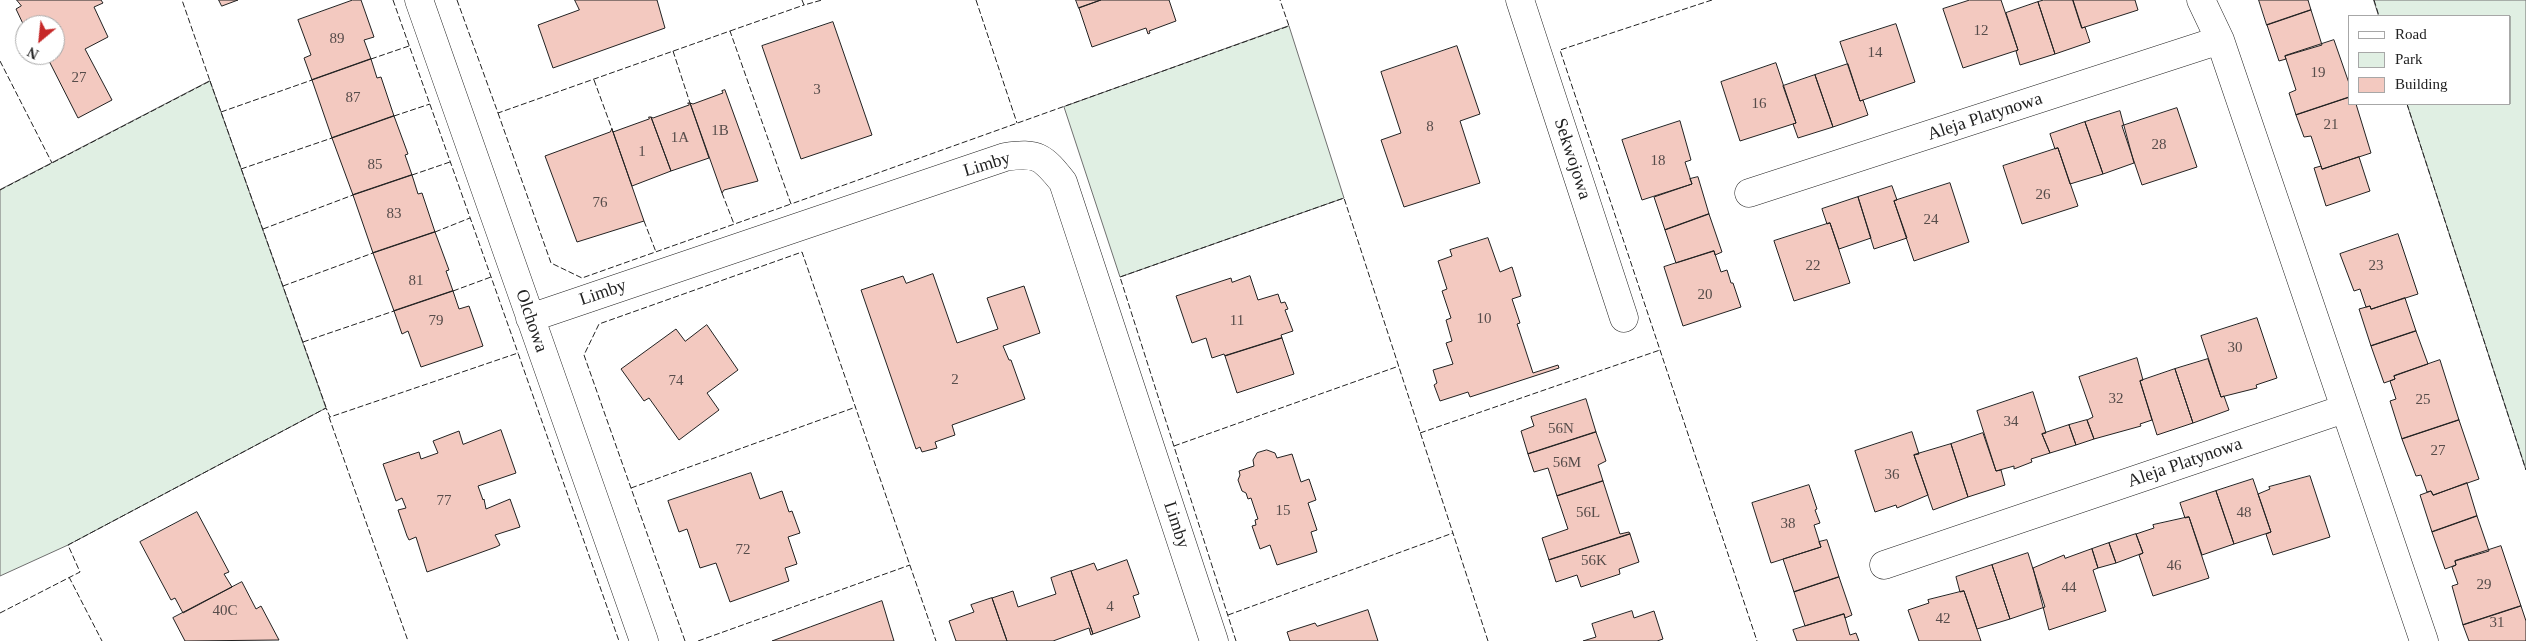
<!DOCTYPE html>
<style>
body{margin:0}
#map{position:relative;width:2526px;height:641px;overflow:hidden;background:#fff;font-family:"Times New Roman",serif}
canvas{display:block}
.legend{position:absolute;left:2348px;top:15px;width:162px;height:90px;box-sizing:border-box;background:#fff;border:1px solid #a7a7a7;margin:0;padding:6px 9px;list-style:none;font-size:15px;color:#222}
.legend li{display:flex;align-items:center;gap:10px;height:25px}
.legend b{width:25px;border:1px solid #a7a7a7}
.north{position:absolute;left:15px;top:15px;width:50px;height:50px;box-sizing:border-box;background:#fff;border:1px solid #a7a7a7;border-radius:50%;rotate:208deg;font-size:14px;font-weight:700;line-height:20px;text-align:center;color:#222}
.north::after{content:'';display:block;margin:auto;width:18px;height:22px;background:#c62828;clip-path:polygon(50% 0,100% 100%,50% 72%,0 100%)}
</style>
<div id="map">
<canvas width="2526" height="641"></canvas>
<ul class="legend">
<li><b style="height:6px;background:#fff"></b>Road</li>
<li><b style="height:14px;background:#e0efe3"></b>Park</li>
<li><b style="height:14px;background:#f3c9c0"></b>Building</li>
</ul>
<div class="north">N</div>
</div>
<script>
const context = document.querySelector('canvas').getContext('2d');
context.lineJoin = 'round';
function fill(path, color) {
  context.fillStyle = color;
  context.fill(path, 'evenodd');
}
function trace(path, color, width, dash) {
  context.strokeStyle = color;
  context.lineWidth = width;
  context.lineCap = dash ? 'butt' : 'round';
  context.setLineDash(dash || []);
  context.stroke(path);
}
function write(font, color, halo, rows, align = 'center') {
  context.font = font + ' "Times New Roman",serif';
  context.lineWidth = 4;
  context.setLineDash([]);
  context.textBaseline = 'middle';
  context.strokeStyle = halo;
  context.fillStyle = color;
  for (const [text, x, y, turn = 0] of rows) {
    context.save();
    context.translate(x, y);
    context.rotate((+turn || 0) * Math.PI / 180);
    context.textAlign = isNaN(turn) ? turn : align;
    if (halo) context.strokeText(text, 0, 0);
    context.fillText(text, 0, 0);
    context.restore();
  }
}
const green = new Path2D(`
 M2374,0H2526V470L2407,104H2510V16H2379Z
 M1289,26L1344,198L1120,277L1064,107Z
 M210,81L326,408L68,545L0,576V190Z`);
const building = new Path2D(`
 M17,0H101L103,3L94,7L108,37L85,49L112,100L78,118L46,55H55V25H25V28L16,9L21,6Z
 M219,0H238L222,6Z
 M353,0H361L374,37L364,40L371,59L312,80L304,58L311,55L298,20Z
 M575,0H657L665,28L553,68L538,25L579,10Z
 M1076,0H1101L1079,8Z
 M1101,0H1169L1176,21L1149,31L1150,33L1148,34L1146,28L1092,47L1079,8Z
 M1970,0H2001L2018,50L1963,68L1943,9Z
 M2044,0H2073L2082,28L2085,27L2090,42L2055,54L2038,2Z
 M2073,0H2135L2138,10L2082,28Z
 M2259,0H2308L2311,10L2267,25Z
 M2038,2L2055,54L2020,65L2016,51L2018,50L2006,13Z
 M2311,10L2322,45L2285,56L2286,59L2279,61L2267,25Z
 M833,22L872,135L801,159L762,46Z
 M1896,24L1915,82L1860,101L1840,42Z
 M2334,40L2350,86V97L2296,115L2289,93L2296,90L2285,56Z
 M1457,46L1480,114L1460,121L1480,183L1404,207L1381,140L1401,133L1381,72Z
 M371,59L377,78L381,77L394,116L332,138L312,80Z
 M1776,63L1796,123L1740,141L1721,82Z
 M1848,64L1860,101L1863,100L1868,115L1833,127L1815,75Z
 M1815,75L1833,127L1798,138L1793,124L1796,123L1783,86Z
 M725,90L758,181L724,190L722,193L690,103L693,104L723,93L722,91Z
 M2350,97V104H2356L2371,153L2322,169L2311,136L2304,137L2296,115Z
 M688,103H690L709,158L671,171L651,117L653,118L689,105Z
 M2177,108L2197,167L2142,185L2122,126Z
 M2120,111L2134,163L2103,174L2085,122Z
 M394,116L408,154L405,155L412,175L353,195L332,138Z
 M649,117H651L671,171L632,186L612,129L613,132L649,119Z
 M1680,121L1691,160L1685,162L1692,184L1642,200L1622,140Z
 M2085,122L2103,174L2070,184L2058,148L2055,149L2050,134Z
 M612,129L644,221L577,242L545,156L610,132Z
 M2058,148L2078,206L2022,224L2003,166Z
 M2359,157L2370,191L2326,206L2314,168L2321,166L2322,169Z
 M412,175L418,194L422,193L435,232L373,253L353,195Z
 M1698,177L1709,214L1665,230L1654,197L1692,184L1690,179Z
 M1950,183L1969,242L1914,261L1894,201Z
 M1892,186L1897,200L1894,201L1907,238L1874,249L1858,197Z
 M1858,197L1871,238L1839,249L1830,223L1827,224L1822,209Z
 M1709,214L1722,252L1715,255L1714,251L1676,263L1665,230Z
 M1830,223L1850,283L1794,301L1774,241Z
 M435,232L449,270L446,271L453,291L394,311L373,253Z
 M2398,234L2418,294L2371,309L2370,306L2366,307L2360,289L2354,291L2340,254Z
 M1488,238L1500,272L1512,267L1521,296L1512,299L1520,323L1517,324L1533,373L1558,365L1559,368L1470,397L1468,392L1440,401L1434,385L1437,383L1433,370L1453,364L1446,343L1452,341L1446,320L1451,318L1442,291L1447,289L1438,261L1452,256L1450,250Z
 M1714,251L1721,272L1727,270L1731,283H1733L1741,307L1683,326L1664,267Z
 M933,274L957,343L998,329L987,298L1024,286L1040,333L1003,346L1009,360H1011L1025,399L952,425L955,435L935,442L937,448L922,452L920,447L916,449L861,290L903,276L906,283Z
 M1250,276L1258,300L1278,294L1281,303L1285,302L1288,309L1285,310L1293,331L1281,335L1282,338L1225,356L1224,354L1212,358L1206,338L1192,343L1176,296L1231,278L1232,282Z
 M453,291L459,309L469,306L483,346L421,367L408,331L402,334L394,311Z
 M2405,298L2416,331L2371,346L2359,309L2370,306L2371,309Z
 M2257,318L2277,378L2256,385L2257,388L2221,397L2201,336Z
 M707,325L738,370L707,393L719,410L679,440L649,398L644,401L621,369L676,329L685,341Z
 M2416,331L2428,364L2394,376L2395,379L2384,383L2371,346Z
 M1282,338L1294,374L1237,393L1225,356Z
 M2137,358L2143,380L2140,381L2152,420L2140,424L2141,426L2094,439L2087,420L2093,417L2079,377Z
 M2208,359L2221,397L2224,396L2229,410L2193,423L2175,369Z
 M2440,360L2459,420L2402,439L2390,401L2396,399L2390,381L2395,379L2394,376Z
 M2175,369L2193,423L2157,435L2140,381Z
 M2033,392L2046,433L2042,434L2050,453L2031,459L2032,462L2014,469V466L1996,471L1977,411Z
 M1586,399L1596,432L1528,454L1521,431L1534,426L1531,417Z
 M2087,420L2094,439L2076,445L2069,425Z
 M2459,420L2479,479L2433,495L2431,491L2427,492L2421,475L2416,476L2402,439Z
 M2069,425L2076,445L2050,453L2042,434Z
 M501,430L516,473L478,486L483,500L484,499L486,509L510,499L520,527L495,535L500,545L496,547L427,572L416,537L409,540L407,536L398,510L406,508L402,498L396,501L383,464L419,452L421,459L438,453L433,441L459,431L463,444Z
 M1596,432L1606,461L1598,465L1603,481L1557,496L1548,468L1534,472L1528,454Z
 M1912,432L1919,454L1914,455L1928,495L1897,508L1896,505L1875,512L1855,451Z
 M1983,433L1996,471L2001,470L2005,485L1968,497L1951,444Z
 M1951,444L1968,497L1933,510L1914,455Z
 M1267,450L1275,453L1277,458L1292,454L1301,482L1309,479L1316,500L1308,503L1317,530L1311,532L1317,552L1277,565L1270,545L1260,549L1252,526L1256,525L1255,520L1258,519L1251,498L1248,499L1246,493L1242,491L1238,480L1240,475L1239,471L1254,466L1253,460L1257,453Z
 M751,473L760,499L782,491L789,512L792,511L800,533L788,537L797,564L785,568L789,581L730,602L716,563L700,568L687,529L679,532L668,501Z
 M2310,476L2330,537L2273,555L2266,534L2271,532L2258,494L2270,489L2269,487Z
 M2253,479L2271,532L2234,544L2216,491Z
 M1603,481L1620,534L1629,532L1630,534L1549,560L1542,538L1568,529L1557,496Z
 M2467,483L2477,516L2432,532L2420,495L2431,491L2433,495Z
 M1809,485L1817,509L1815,510L1820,523L1814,525L1821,547L1771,563L1752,503Z
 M2216,491L2234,544L2202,555L2189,517L2185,518L2180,503Z
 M197,512L229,572L224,574L232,587L183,613L175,598L171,600L140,542Z
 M2477,516L2489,551L2455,561L2456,565L2445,569L2432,532Z
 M2189,517L2209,578L2153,596L2139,555L2143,553L2136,534L2154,528L2153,525Z
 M1630,534L1639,562L1619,569L1620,574L1581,587L1577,575L1556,582L1549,560Z
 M2136,534L2143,553L2116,563L2109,543Z
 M1827,540L1839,577L1794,592L1783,559L1821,547L1819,542Z
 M2109,543L2116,563L2098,568L2092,549Z
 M2501,546L2521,606L2463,625L2452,586L2458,584L2452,567L2456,565L2455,561Z
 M2092,549L2098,568L2093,570L2106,611L2049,630L2033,568L2064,555L2065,558Z
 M2028,553L2045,607L2010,619L1992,565Z
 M1127,560L1139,594L1133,596L1140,617L1093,634L1071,571L1094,563L1097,570Z
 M1992,565L2010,619L1977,629L1964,591L1960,592L1956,577Z
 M1071,571L1093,634L1091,635L1089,628L1053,641H1007L992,598L1013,591L1018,607L1056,594L1051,578Z
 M1839,577L1852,615L1845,618L1844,614L1805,626L1794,592Z
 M242,582L256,609L261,606L279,640L185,641L173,618Z
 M1964,591L1981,641H1919L1908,610L1929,603L1928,600Z
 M992,598L1007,641H956L949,621L974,612L971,605Z
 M882,601L894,641H772L810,627Z
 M2521,606L2526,621V641H2469L2463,625Z
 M1368,610L1378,641H1290L1287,632L1315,623L1317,626Z
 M1632,611L1634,618L1654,611L1663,639L1657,641H1583L1596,637L1592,624Z
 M1844,614L1850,635L1856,633L1859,641H1797L1793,630Z`);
const street = new Path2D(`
 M419,0L644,641
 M1520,0L1624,318
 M2201,0L2220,40L2424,641
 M1749,193L2220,40
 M530,318L1005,157C1038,152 1043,157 1063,182L1214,641
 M1884,565L2344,409`);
const fence = new Path2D(`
 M393,0L518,353
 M457,0L498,113L730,31L791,204L1289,26L1280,0
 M802,0L804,5L822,0
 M976,0L1017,123
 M1712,0L1560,50L1757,641
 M2374,0L2379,16
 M730,31L804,5
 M673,51L690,103
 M371,59L409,46
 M0,61L52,163
 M594,80L612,129
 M210,81L327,410
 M2407,104L2526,470
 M221,112L312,80
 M498,113L551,263L582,278L791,204
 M394,116L430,104
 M241,169L332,138
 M412,175L450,162
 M0,190L210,81L182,0
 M722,193L734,224
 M644,221L656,252
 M263,229L353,195
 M435,232L470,218
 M283,286L373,253
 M453,291L491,277
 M303,342L394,311
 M329,417L408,641
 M1420,433L1660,350
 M1174,446L1399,366
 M631,488L856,407
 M69,577L102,641
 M0,613L80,572L68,545L326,408L330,417L518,353L619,641
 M1228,615L1453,533
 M685,641L584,355L599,324L802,252L936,641
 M698,641L910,565
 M1236,641L1120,277L1344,198L1488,641`);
const numberNames = [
 ["12",1981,31],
 ["89",337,39],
 ["14",1875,53],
 ["19",2318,73],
 ["27",79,78],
 ["3",817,90],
 ["87",353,98],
 ["16",1759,104],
 ["21",2331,125],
 ["8",1430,127],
 ["1B",720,131],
 ["1A",680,138],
 ["28",2159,145],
 ["1",642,152],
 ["18",1658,161],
 ["85",375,165],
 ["26",2043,195],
 ["76",600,203],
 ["83",394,214],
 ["24",1931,220],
 ["22",1813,266],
 ["23",2376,266],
 ["81",416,281],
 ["20",1705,295],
 ["10",1484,319],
 ["79",436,321],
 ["11",1237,321],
 ["30",2235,348],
 ["2",955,380],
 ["74",676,381],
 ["32",2116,399],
 ["25",2423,400],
 ["34",2011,422],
 ["56N",1561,429],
 ["27",2438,451],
 ["56M",1567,463],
 ["36",1892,475],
 ["77",444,501],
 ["15",1283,511],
 ["56L",1588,513],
 ["48",2244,513],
 ["38",1788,524],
 ["72",743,550],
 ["56K",1594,561],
 ["46",2174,566],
 ["29",2484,585],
 ["44",2069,588],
 ["4",1110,607],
 ["40C",225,611],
 ["42",1943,619],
 ["31",2497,623]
];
const streetNames = [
 ["Aleja Platynowa",1985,117,-18],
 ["Sekwojowa",1572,159,72],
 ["Limby",987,165,-17],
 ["Limby",603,293,-19],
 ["Olchowa",531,321,71],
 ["Aleja Platynowa",2185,463,-19],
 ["Limby",1176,525,72]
];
fill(green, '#e0efe3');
trace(green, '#6f6f6f', 1);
fill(building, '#f3c9c0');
trace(building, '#222', 1);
trace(street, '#222', 29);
trace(street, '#fff', 28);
trace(fence, '#222', 1, [6, 2.5]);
write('15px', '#564c4a', null, numberNames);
write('18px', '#222', '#fff', streetNames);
</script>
